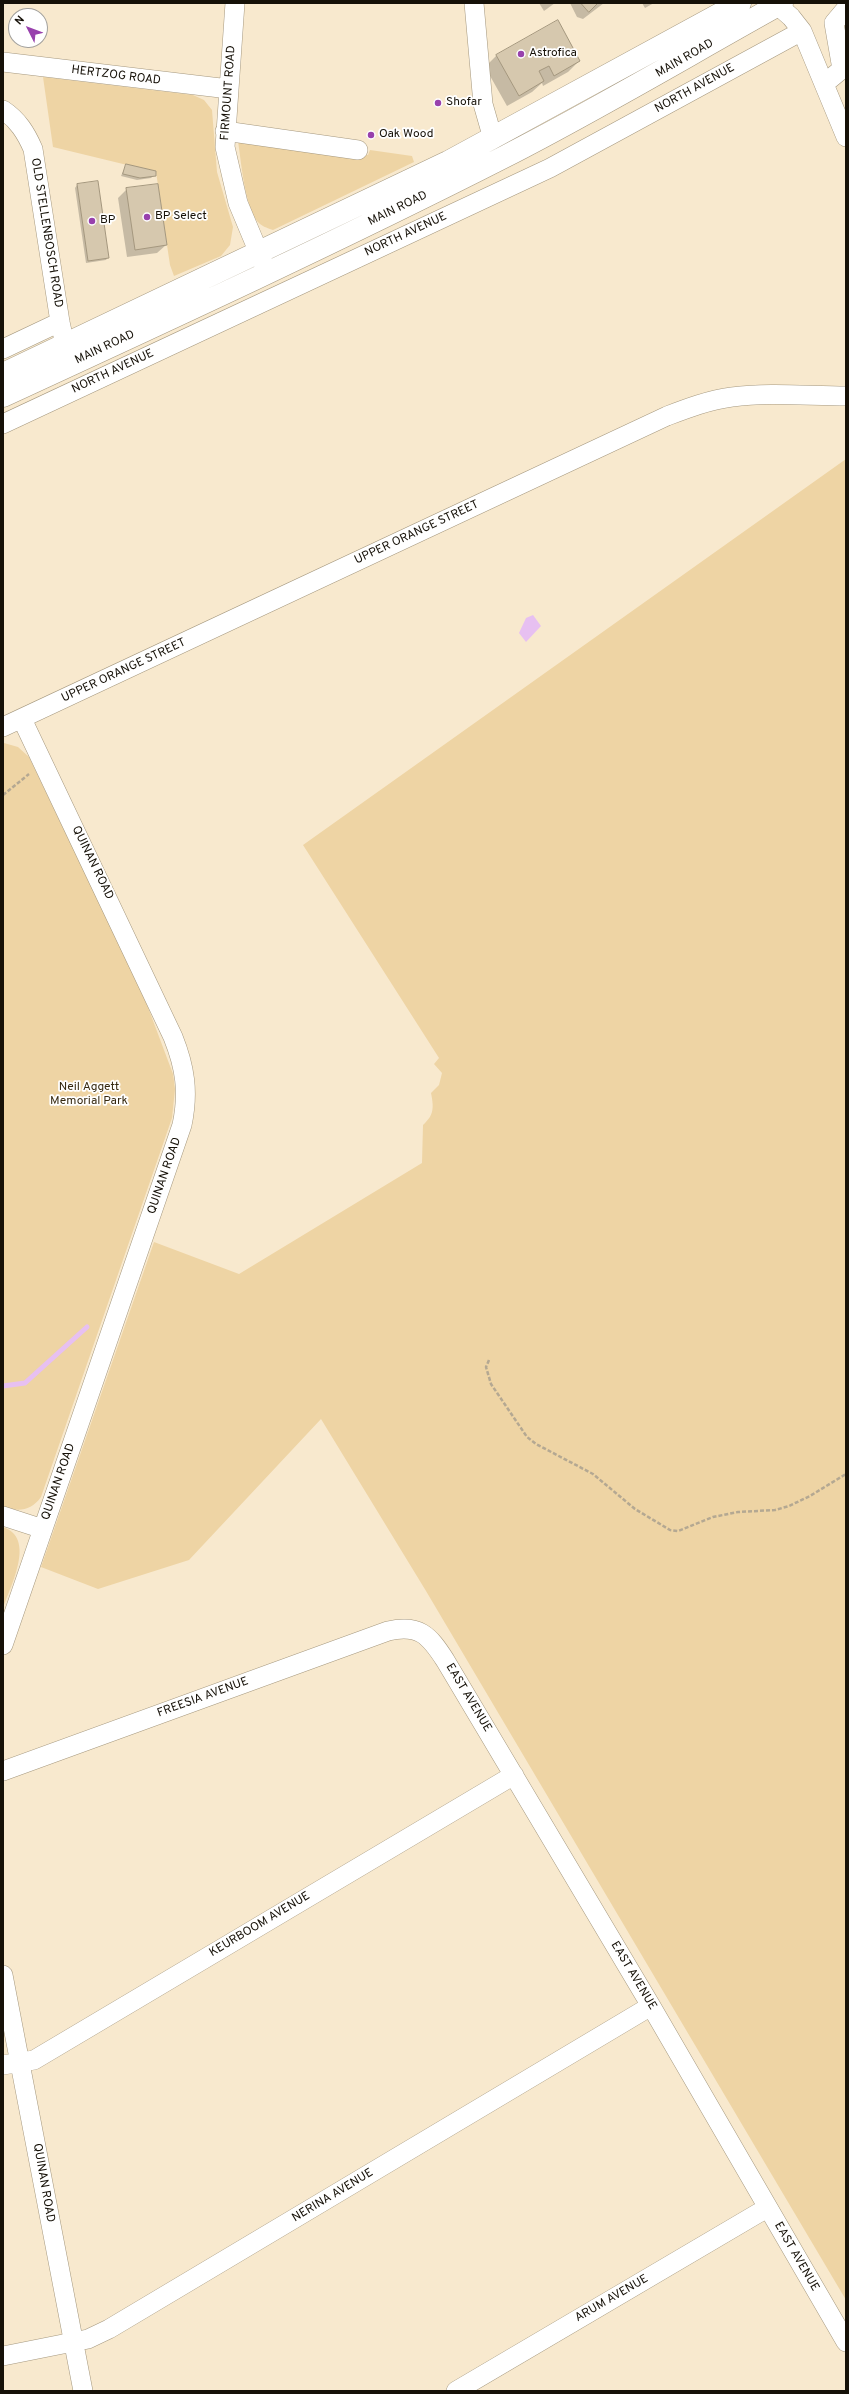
<!DOCTYPE html>
<style>
body{margin:0}
#map{position:relative;width:849px;height:2394px;overflow:hidden;background:#f8e9ce;font-family:Overpass,sans-serif}
canvas{display:block}
.frame{position:absolute;inset:0;border:4px solid #161108;pointer-events:none}
.north{position:absolute;left:8px;top:8px;width:40px;height:40px;box-sizing:border-box;background:#fff;border:1px solid #a2a09c;border-radius:50%;rotate:312deg;font-size:11px;font-weight:700;line-height:16px;text-align:center;color:#161108}
.north::after{content:'';display:block;margin:auto;width:14px;height:18px;background:#9841ad;clip-path:polygon(50% 0,100% 100%,50% 72%,0 100%)}
</style>
<div id="map">
<canvas width="849" height="2394"></canvas>
<div class="frame"></div>
<div class="north">N</div>
</div>
<script>
const context = document.querySelector('canvas').getContext('2d');
context.lineJoin = 'round';
function fill(path, color) {
  context.fillStyle = color;
  context.fill(path, 'evenodd');
}
function trace(path, color, width, dash) {
  context.strokeStyle = color;
  context.lineWidth = width;
  context.lineCap = dash ? 'butt' : 'round';
  context.setLineDash(dash || []);
  context.stroke(path);
}
function write(font, color, halo, rows, align = 'center') {
  context.font = font + ' Overpass,sans-serif';
  context.lineWidth = 3.5;
  context.setLineDash([]);
  context.textBaseline = 'middle';
  context.strokeStyle = halo;
  context.fillStyle = color;
  for (const [text, x, y, turn = 0] of rows) {
    context.save();
    context.translate(x, y);
    context.rotate((+turn || 0) * Math.PI / 180);
    context.textAlign = isNaN(turn) ? turn : align;
    if (halo) context.strokeText(text, 0, 0);
    context.fillText(text, 0, 0);
    context.restore();
  }
}
const green = new Path2D(`
 M43,77L193,95L204,100L212,110L217,172L233,227L230,245L221,256L174,276L170,265L156,172L53,147Z
 M238,141L368,155L370,150L412,156L414,162L273,230C267,228 261,226 257,221C245,206 241,161 238,141Z
 M846,459V2300L426,1591L321,1419L189,1560L98,1589L41,1567L154,1242L239,1274L422,1163L423,1125C434,1115 434,1108 431,1093L439,1085L442,1073L434,1064L439,1058L303,845Z
 M4,743L18,747L29,757L143,994L173,1074L175,1089L172,1118L41,1497C31,1511 19,1512 3,1507Z
 M3,1527C36,1538 11,1585 3,1608Z`);
const water = new Path2D(`
 M533,615L541,626L526,642L519,633L526,618Z`);
const shadow = new Path2D(`
 M539,3H555L544,11Z
 M570,3H604L583,19L577,17Z
 M642,3H654L645,8Z
 M557,22L579,61L568,72L543,86L542,83L532,92L507,106L485,67L496,56Z
 M126,165L154,175L151,178L137,180L121,176Z
 M97,182L108,257L106,260L86,263L75,188L77,185Z
 M127,189L166,245L157,253L127,257L118,198Z`);
const stream = new Path2D(`
 M3,1386L25,1383L87,1327`);
const building = new Path2D(`
 M581,3H598L589,12Z
 M558,20L580,61L554,76L549,66L539,71L544,81L519,96L496,55Z
 M126,164L156,171V176L140,178L123,174Z
 M98,181L109,258L88,261L77,184Z
 M158,184L167,245L135,250L126,188Z`);
const path = new Path2D(`
 M3,795L29,774
 M489,1360L486,1367L491,1384L527,1437L536,1444L593,1474L635,1509L670,1530L678,1531L713,1517L738,1512L775,1510L789,1506L810,1496L846,1474`);
const minor = new Path2D(`
 M235,3L225,147L238,203L264,265
 M474,3L483,104L493,139
 M775,3L791,17L802,31L846,137
 M3,62L229,89
 M824,84L842,69L834,23L845,10
 M3,110C18,120 26,133 33,149L60,322L65,345L71,358
 M225,131L358,150
 M3,349L60,322
 M3,424L550,168L802,31
 M3,727L667,416C688,408 709,400 732,397C769,392 809,396 846,396
 M3,1516L43,1529
 M3,1645L182,1125C189,1092 185,1067 173,1037L22,719
 M3,1771L388,1631C419,1624 429,1635 445,1660L651,2006L846,2342
 M3,1975L83,2391
 M3,2065L34,2060L514,1775
 M3,2356L88,2339L109,2329L651,2006
 M456,2391L767,2208`);
const major = new Path2D(`
 M3,374L448,162L740,3
 M3,396C172,318 341,240 506,156C600,108 690,54 782,3`);
const markers = [
 [521,54,4,"#9841ad"],
 [438,103,4,"#9841ad"],
 [371,135,4,"#9841ad"],
 [147,217,4,"#9841ad"],
 [92,221,4,"#9841ad"]
];
const poiNames = [
 ["Astrofica",529,54],
 ["Shofar",446,103],
 ["Oak Wood",379,135],
 ["BP Select",155,217],
 ["BP",100,221]
];
const streetNames = [
 ["MAIN ROAD",685,59,-30],
 ["HERTZOG ROAD",116,76,7],
 ["NORTH AVENUE",695,89,-29],
 ["FIRMOUNT ROAD",229,93,-86],
 ["MAIN ROAD",398,209,-26],
 ["OLD STELLENBOSCH ROAD",46,233,81],
 ["NORTH AVENUE",406,235,-25],
 ["MAIN ROAD",105,348,-25],
 ["NORTH AVENUE",113,372,-25],
 ["UPPER ORANGE STREET",417,533,-25],
 ["UPPER ORANGE STREET",124,671,-25],
 ["QUINAN ROAD",92,863,64],
 ["QUINAN ROAD",165,1176,-71],
 ["QUINAN ROAD",59,1482,-71],
 ["FREESIA AVENUE",203,1698,-20],
 ["EAST AVENUE",468,1698,59],
 ["KEURBOOM AVENUE",260,1925,-31],
 ["EAST AVENUE",633,1976,59],
 ["QUINAN ROAD",43,2183,80],
 ["NERINA AVENUE",333,2196,-31],
 ["EAST AVENUE",796,2257,60],
 ["ARUM AVENUE",612,2299,-30]
];
const parkNames = [
 ["Neil Aggett",89,1088],
 ["Memorial Park",89,1102]
];
fill(green, '#eed4a4');
fill(water, '#e7c0f1');
fill(shadow, '#0003');
trace(stream, '#e7c0f1', 5);
fill(building, '#d6c8ae');
trace(building, '#a4977e', 1);
trace(minor, '#a5987f', 20);
trace(major, '#a5987f', 23);
trace(path, '#b4a892', 2.5, [4, 2]);
trace(minor, '#fff', 19);
trace(major, '#fff', 22);
for (const [x, y, r, color] of markers) {
  const dot = new Path2D();
  dot.arc(x, y, r, 0, 2 * Math.PI);
  context.fillStyle = color;
  context.fill(dot);
  trace(dot, '#fff', 1.5);
}
write('12px', '#161108', '#fff', poiNames, 'left');
write('12px', '#161108', '#fff', streetNames);
write('12px', '#362910', '#fff', parkNames);
</script>
